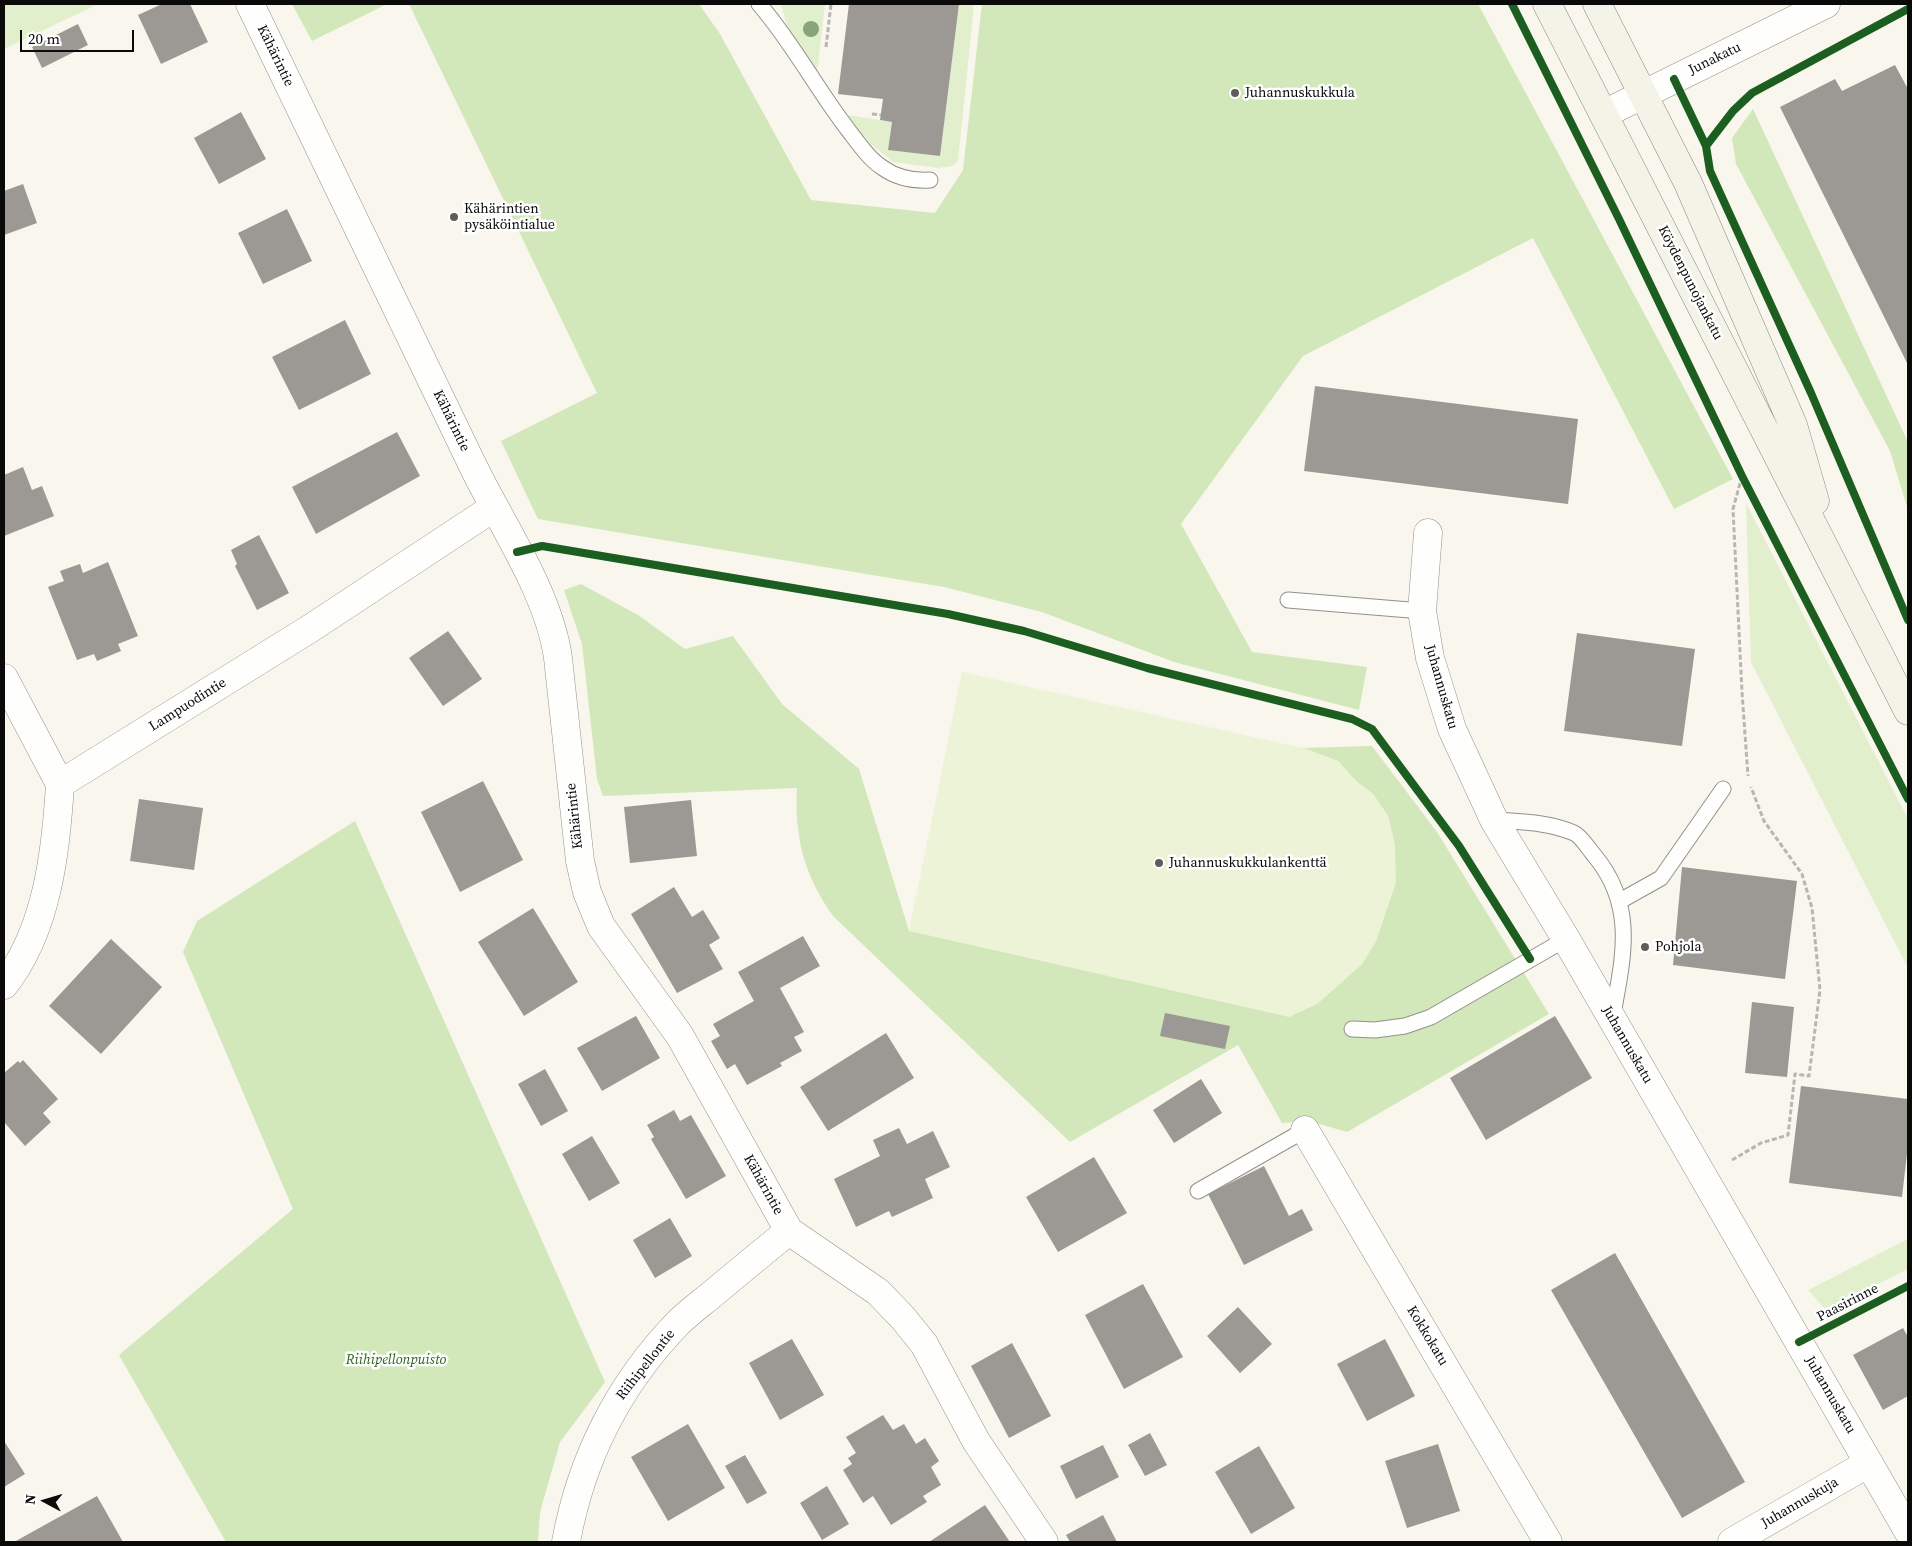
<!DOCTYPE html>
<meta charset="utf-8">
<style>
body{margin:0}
#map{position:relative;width:1912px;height:1546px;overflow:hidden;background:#f9f6ed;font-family:"Source Serif 4",serif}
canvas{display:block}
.frame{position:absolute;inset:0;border:5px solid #0a0a0a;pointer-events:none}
.north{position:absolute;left:20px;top:1476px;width:50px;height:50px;-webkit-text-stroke:4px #fff;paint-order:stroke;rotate:276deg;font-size:14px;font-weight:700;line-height:20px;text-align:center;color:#0a0a0a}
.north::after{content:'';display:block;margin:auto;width:18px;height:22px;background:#0a0a0a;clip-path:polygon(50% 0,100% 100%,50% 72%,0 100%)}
.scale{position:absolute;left:20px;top:30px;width:114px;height:22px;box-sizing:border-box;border:2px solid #0a0a0a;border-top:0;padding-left:6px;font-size:15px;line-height:18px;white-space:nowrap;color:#0a0a0a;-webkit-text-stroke:4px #fff;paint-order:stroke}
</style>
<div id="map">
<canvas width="1912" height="1546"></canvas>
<div class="frame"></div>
<div class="north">N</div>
<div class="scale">20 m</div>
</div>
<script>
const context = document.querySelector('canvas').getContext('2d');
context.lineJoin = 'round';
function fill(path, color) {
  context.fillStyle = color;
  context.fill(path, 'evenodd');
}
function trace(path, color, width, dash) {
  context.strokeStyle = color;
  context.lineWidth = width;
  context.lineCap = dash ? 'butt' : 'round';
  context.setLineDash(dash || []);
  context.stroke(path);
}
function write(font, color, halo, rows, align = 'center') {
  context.font = font + ' "Source Serif 4",serif';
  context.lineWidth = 5;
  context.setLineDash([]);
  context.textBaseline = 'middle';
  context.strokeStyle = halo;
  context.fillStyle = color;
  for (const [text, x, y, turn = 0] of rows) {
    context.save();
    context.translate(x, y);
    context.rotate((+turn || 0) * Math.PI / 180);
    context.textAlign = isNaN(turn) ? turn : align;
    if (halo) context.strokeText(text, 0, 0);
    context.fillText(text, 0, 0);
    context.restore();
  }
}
const green = new Path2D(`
 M4,4H98L4,49Z
 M781,4H825L817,73L787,27Z
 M959,4H974L958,161L952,166L938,168L893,162L872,145L847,115L892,122L888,150L940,156Z
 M1746,503L1908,819V968L1751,662Z
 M1908,1239V1269L1826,1310L1808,1290Z`);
const forest = new Path2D(`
 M292,4H387L312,41Z
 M409,4H699L720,34L811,200L935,213L963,170L982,4H1478L1733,479L1674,509L1533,238L1303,356L1181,524L1252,652L1367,667L1359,710L1174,662L1042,612L944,587L538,519L501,441L597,393Z
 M1753,109L1908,442V510L1890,451L1736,164L1732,138Z
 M581,584L638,615L685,649L733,636L782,704L859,769L909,931L1317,1004L1362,964L1376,941L1396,882L1388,816L1373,794L1357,782L1338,761L1303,748L1372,746L1437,832L1549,1014L1347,1132L1309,1121L1282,1123L1238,1045L1070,1142L834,917C805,878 794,837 797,788L603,796L597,779L582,644L564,590Z
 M355,821L605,1382L560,1442L540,1512L538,1542H226L119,1355L293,1209L183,952L197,921Z`);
const pitch = new Path2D(`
 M962,672L1303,748L1338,761L1357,782L1373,794L1388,816L1395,844L1396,882L1376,941L1362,964L1317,1004L1289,1017L909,931Z`);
const building = new Path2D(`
 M162,4H190L208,42L161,64L138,15Z
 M849,4H959L940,156L888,150L892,122L880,120L883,99L838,94Z
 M78,24L88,45L42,68L32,47Z
 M1895,65L1908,89V365L1780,107L1835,79L1842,91Z
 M241,112L266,159L219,184L194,138Z
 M23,184L37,223L4,235V191Z
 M287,209L312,261L263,284L238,233Z
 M345,320L371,374L299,410L272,357Z
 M1315,386L1578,419L1568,504L1304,471Z
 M397,432L420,476L316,534L292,487Z
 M23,467L32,490L42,486L54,516L4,536V475Z
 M259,535L289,593L257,610L235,566L237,564L231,550Z
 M108,562L138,636L118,644L121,651L97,661L94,654L77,660L48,587L64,581L60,571L80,564L83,573Z
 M448,631L482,679L443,706L409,658Z
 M1577,633L1695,649L1682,746L1564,731Z
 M483,781L523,860L460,892L421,812Z
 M139,799L203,808L194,870L130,861Z
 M691,800L697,856L630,863L624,807Z
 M1682,867L1797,881L1785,979L1673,965Z
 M674,887L692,917L703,910L720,938L709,945L723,969L677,993L631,914Z
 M533,908L578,982L524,1016L478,942Z
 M803,936L820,966L780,988L804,1032L794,1037L802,1051L780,1063L782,1066L747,1085L735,1064L727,1069L711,1041L720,1036L713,1024L754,1001L738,972Z
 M111,939L162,987L101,1054L49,1006Z
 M1752,1002L1794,1007L1787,1077L1745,1073Z
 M1165,1013L1230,1026L1225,1049L1160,1036Z
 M636,1016L660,1058L602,1091L577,1048Z
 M1555,1016L1592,1078L1486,1140L1450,1078Z
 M886,1033L914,1078L828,1131L800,1087Z
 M23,1060L58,1099L43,1113L51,1122L25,1146L4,1122V1073L18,1061L20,1063Z
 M545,1069L568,1111L541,1126L518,1084Z
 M1201,1079L1222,1113L1174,1143L1153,1110Z
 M1801,1086L1908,1099V1145L1902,1197L1789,1183Z
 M674,1110L680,1121L691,1115L726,1176L686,1199L651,1139L654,1137L647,1125Z
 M899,1128L907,1144L933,1131L950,1167L925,1179L933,1198L892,1217L889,1211L856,1227L834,1179L880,1156L873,1140Z
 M592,1136L620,1183L589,1201L562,1154Z
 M1094,1157L1127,1213L1058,1252L1026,1197Z
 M1264,1166L1289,1216L1302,1209L1313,1230L1244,1265L1208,1194Z
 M670,1218L692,1256L655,1278L633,1240Z
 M1615,1253L1745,1482L1682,1518L1551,1290Z
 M1143,1284L1183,1357L1124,1389L1085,1315Z
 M1238,1307L1272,1344L1240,1373L1207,1336Z
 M1903,1328L1908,1337V1396L1883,1410L1853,1355Z
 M792,1339L824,1395L780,1420L749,1363Z
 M1385,1339L1415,1396L1367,1421L1337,1364Z
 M1012,1343L1051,1416L1009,1438L971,1366Z
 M883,1415L893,1430L904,1424L916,1444L925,1438L939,1461L931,1467L941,1485L923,1496L927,1502L891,1525L873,1496L863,1503L843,1470L852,1464L848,1458L856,1453L846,1437Z
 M688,1424L725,1488L668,1521L631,1457Z
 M1150,1433L1167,1465L1145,1476L1128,1445Z
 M4,1441L25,1474L4,1487Z
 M1438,1444L1460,1511L1407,1528L1385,1461Z
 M1103,1445L1119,1477L1076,1499L1060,1466Z
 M1259,1446L1295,1508L1251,1534L1215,1472Z
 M745,1455L767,1493L747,1504L725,1466Z
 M827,1486L849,1524L822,1540L800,1503Z
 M97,1496L123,1542H14Z
 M985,1505L1010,1542H929Z
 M1103,1515L1117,1542H1070L1066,1535Z`);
const path = new Path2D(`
 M826,47L831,4
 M872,114L881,115
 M1742,476L1733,509L1742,692L1748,776
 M1732,1160L1761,1143L1788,1135L1795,1074L1809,1076L1820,990L1812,908L1802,874L1764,821L1751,787`);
const service = new Path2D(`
 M759,4C793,43 817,90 849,131C859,144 869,159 883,168C897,178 912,181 930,180
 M1288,600L1422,611
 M1494,820C1521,822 1549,822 1574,833C1581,836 1588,848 1594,855C1637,906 1623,959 1612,1019
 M1620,901L1661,878L1723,789
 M1352,1029L1375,1030L1405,1026L1431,1017L1566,939
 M1198,1191L1305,1130`);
const minor = new Path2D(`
 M250,4C325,158 399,312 473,466C502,526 549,593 558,658L580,861L587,892L601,926L680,1036L789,1231L878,1292L903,1318L924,1344L976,1441L1044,1542
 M1604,114L1826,4
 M1428,533L1422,611L1430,658L1452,729L1494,820L1566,939L1908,1531
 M4,678L60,784
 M60,784L311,628L493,508
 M4,985C47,931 56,852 60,784
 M1305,1130L1548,1542
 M566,1542C581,1459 619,1384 678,1323C689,1312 703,1302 716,1291C740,1271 764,1251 789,1231
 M1732,1542L1869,1463`);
const secondary = new Path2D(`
 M1547,4L1908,711
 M1597,4L1688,183L1793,425L1815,501`);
const cycleway = new Path2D(`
 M1512,4L1619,219L1742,476L1908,799
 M1674,79L1706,146L1710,171L1811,393L1908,620
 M1706,146L1733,111L1752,93L1908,9
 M517,552L542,546L948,614L1024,631L1147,668L1352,719L1372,729L1459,846L1530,959
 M1799,1342L1908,1286`);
const trees = [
 [811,29]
];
const markers = [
 [1235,93,5,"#5e5d59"],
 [454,217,5,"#5e5d59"],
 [1159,863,5,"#5e5d59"],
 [1645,947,5,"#5e5d59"]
];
const streetNames = [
 ["Kähärintie",275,56,64],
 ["Junakatu",1715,59,-26],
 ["Köydenpunojankatu",1690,283,63],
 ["Kähärintie",451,421,64],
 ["Juhannuskatu",1441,687,74],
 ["Lampuodintie",188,705,-32],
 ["Kähärintie",575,816,-96],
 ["Juhannuskatu",1627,1045,60],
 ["Kähärintie",763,1185,61],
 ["Paasirinne",1848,1303,-27],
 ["Kokkokatu",1427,1336,59],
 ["Riihipellontie",646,1365,-52],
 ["Juhannuskatu",1830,1395,60],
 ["Juhannuskuja",1800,1503,-30]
];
const poiNames = [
 ["Juhannuskukkula",1245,93],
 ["Kähärintien",464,209],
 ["pysäköintialue",464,225],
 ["Juhannuskukkulankenttä",1169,863],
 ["Pohjola",1655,947]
];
const parkNames = [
 ["Riihipellonpuisto",396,1360]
];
fill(green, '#e1efcc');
fill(forest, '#d2e7ba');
fill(pitch, '#ecf3d6');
fill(building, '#9c9893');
trace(service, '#92908c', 17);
trace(minor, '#92908c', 29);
trace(secondary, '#888783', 29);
trace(path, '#b7b6b5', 3, [5, 2.5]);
trace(service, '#fefefc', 15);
trace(minor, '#fefefc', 28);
trace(secondary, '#f4f3e7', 28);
trace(cycleway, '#1b5e20', 8);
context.fillStyle = '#87a579';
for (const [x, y] of trees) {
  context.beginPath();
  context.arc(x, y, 8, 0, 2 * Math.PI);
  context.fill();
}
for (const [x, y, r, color] of markers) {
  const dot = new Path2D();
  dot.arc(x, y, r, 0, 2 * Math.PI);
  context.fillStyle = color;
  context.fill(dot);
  trace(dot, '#fff', 2);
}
write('14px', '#0a0a0a', '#fff', streetNames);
write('14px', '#0a0a0a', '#fff', poiNames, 'left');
write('italic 14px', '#29621a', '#fff', parkNames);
</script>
